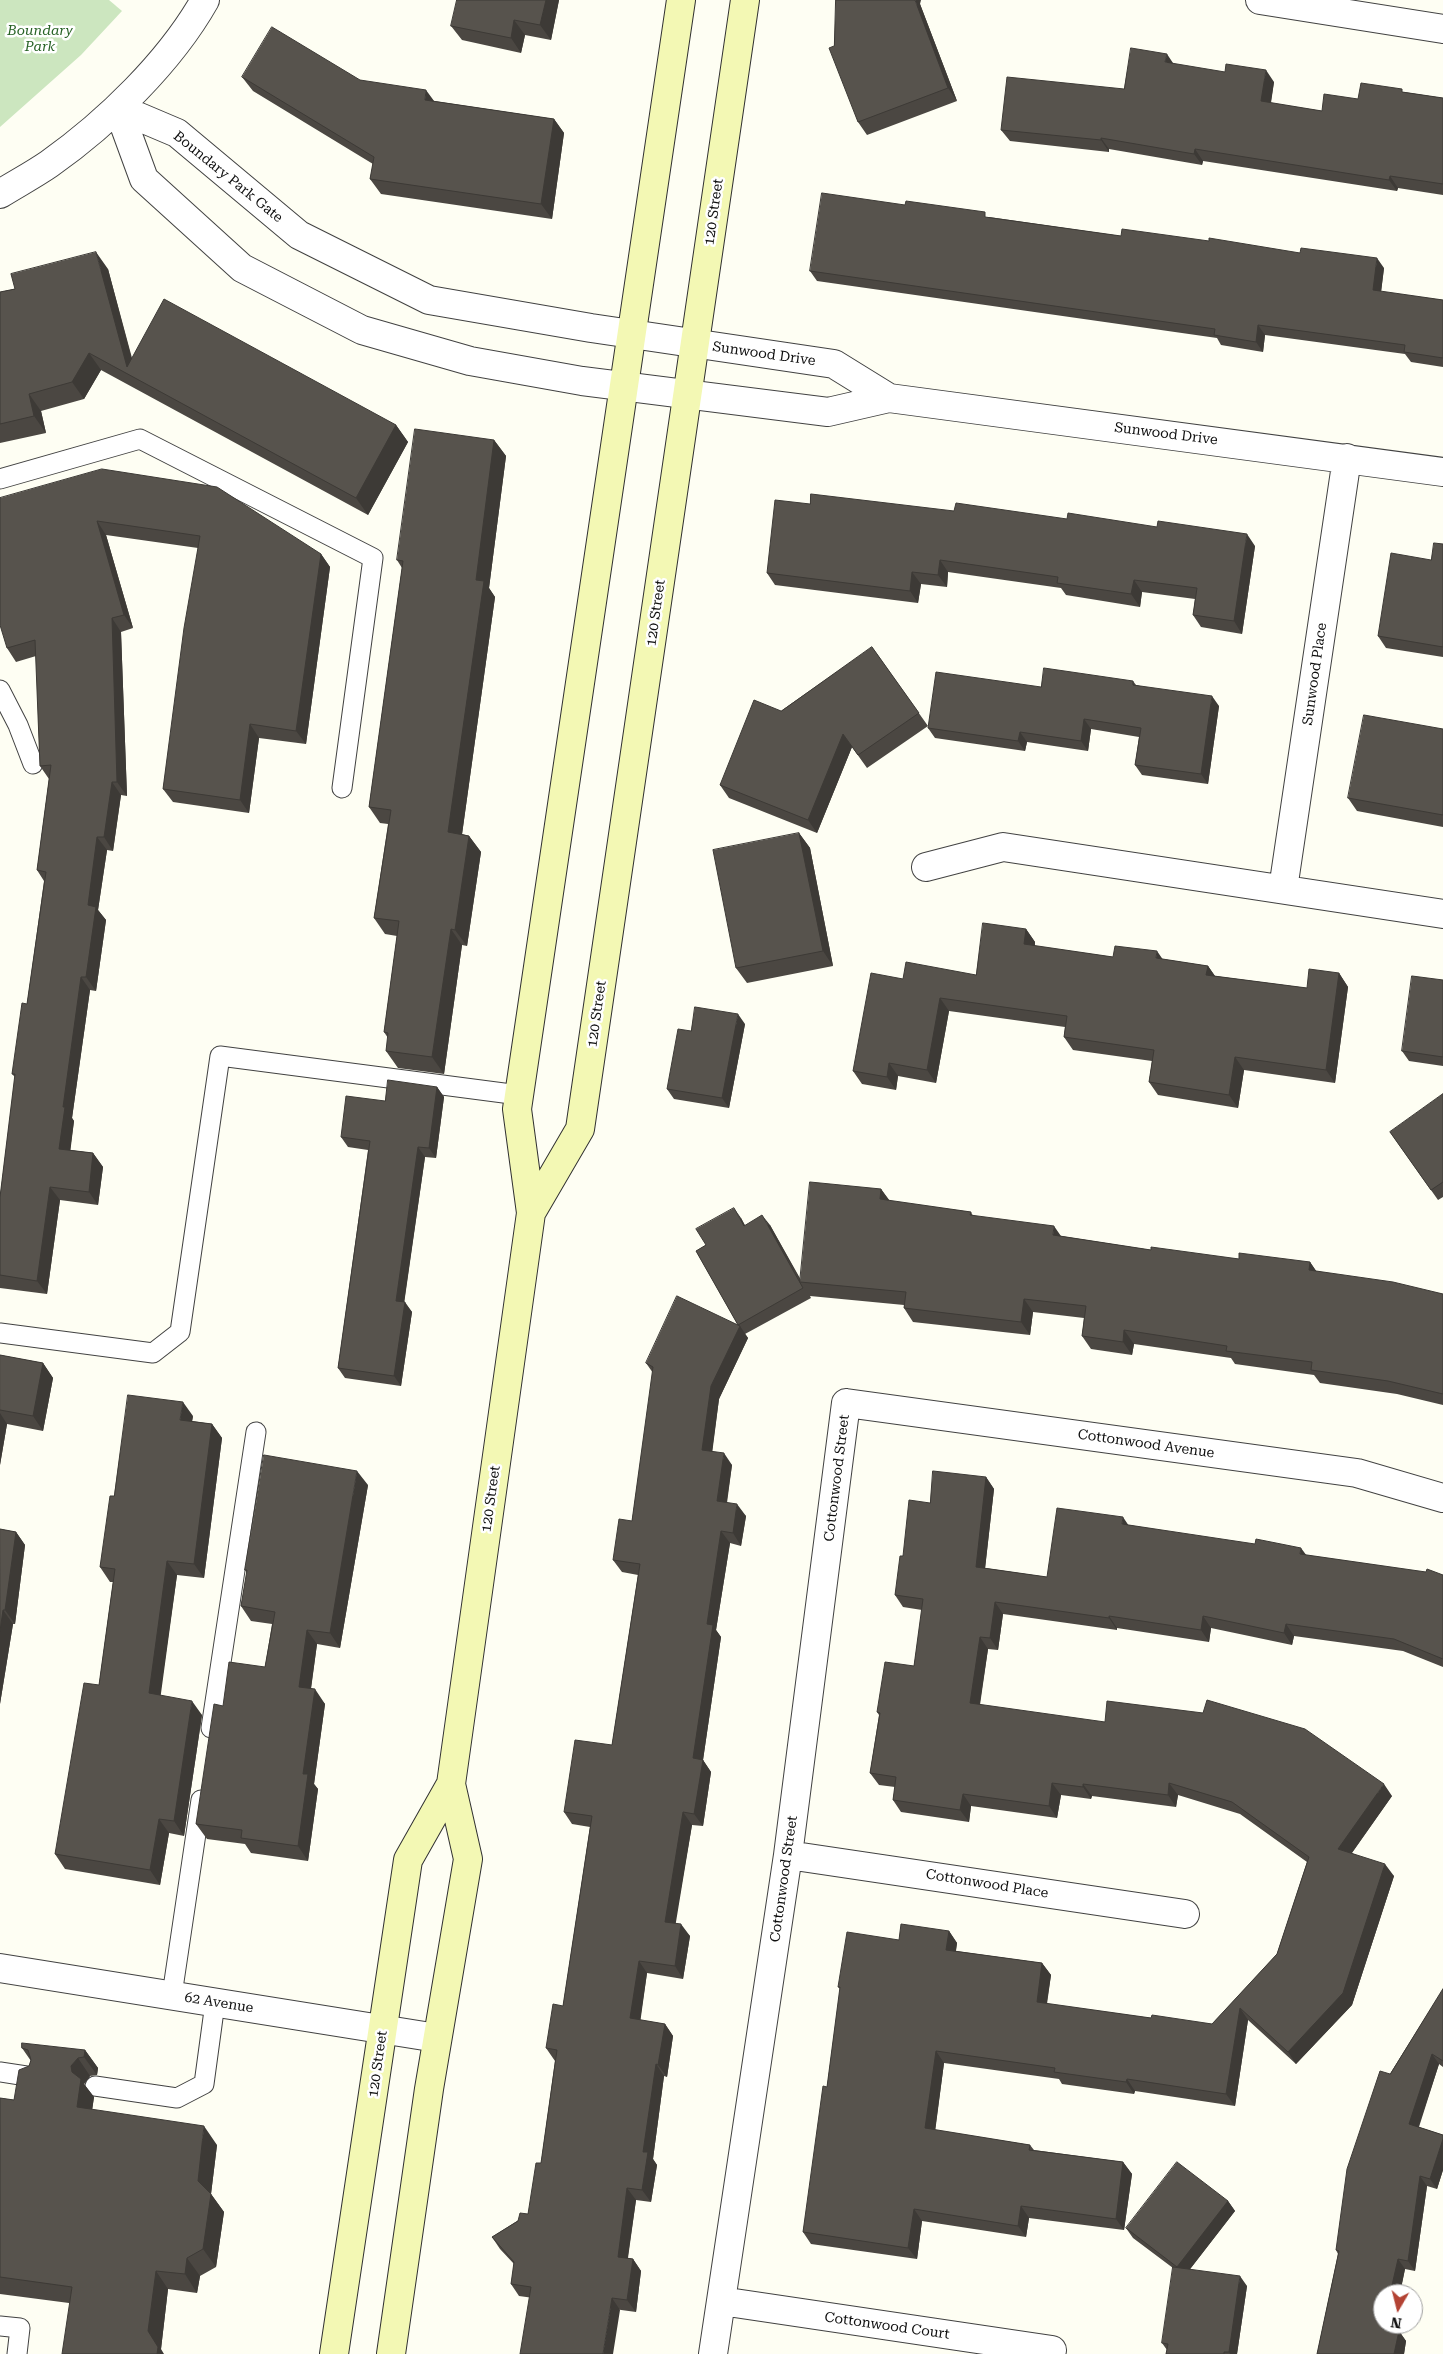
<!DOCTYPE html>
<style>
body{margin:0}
#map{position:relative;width:1443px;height:2354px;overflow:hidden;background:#fefef3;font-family:"Roboto Serif",serif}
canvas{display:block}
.north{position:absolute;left:1373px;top:2284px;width:50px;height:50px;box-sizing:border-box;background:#fff;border:1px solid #9f9f9f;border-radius:50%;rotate:188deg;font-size:14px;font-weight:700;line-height:20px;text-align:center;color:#0f0f0f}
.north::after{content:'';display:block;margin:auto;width:18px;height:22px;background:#b34334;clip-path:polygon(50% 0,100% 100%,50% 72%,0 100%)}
</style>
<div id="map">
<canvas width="1443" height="2354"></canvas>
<div class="north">N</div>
</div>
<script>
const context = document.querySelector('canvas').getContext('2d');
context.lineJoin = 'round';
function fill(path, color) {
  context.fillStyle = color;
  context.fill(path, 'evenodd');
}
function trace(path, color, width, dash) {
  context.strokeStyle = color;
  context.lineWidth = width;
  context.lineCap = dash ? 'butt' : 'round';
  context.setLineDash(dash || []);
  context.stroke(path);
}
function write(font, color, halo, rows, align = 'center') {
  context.font = font + ' "Roboto Serif",serif';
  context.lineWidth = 5;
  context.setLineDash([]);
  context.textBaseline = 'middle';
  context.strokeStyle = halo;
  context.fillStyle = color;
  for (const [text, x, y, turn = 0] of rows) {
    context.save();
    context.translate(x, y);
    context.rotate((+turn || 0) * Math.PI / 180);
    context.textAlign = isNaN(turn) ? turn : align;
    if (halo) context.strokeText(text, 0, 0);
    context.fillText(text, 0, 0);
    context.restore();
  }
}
const green = new Path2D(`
 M0,0H109L122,11L81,55L0,127Z`);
const service = new Path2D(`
 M0,479L140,439L373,558L342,788
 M0,690L18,725L33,764
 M0,1333L153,1353L180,1332L220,1056L519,1095
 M211,1728L256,1432
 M172,1995L201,1800
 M0,2072L33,2077
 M95,2086L177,2098L204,2084L215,2003
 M0,2326L20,2328L17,2354`);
const minor = new Path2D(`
 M1260,0L1443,29
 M118,108L144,179L242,268L362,330L470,361L582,381L828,412L889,398L1443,472
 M118,108L177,133L299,235L429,300L591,328L834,364L889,398
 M0,194C16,184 33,175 49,164C107,123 170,62 205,0
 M926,867L1003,847L1443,914
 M1283,889L1347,458
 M788,1855L1185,1914
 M721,2301L1052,2350
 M713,2354L788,1855L846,1403L1357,1473L1443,1498`);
const tertiary = new Path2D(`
 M0,1968L437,2038`);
const secondary = new Path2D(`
 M531,1213L580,1129L745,0
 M334,2354L408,1860L451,1784L531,1213L517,1109L681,0
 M391,2354L429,2089L468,1859L451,1784`);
const wall = new Path2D(`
 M457,0H559L551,40L525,35L521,53L462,40L451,26Z
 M920,4L957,101L867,135L858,122L834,46Z
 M1174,64L1274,82L1271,103L1322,111L1358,99L1404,92L1443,98V195L1398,188L1397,191L1203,161L1202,165L1109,149V152L1010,141L1001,130L1124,89Z
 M242,77L360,80L434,101L554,119L564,133L552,219L381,194L370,179L373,164L253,91Z
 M989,217L1121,236L1384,268L1381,292L1443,300V367L1411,362L1405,354L1265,335L1263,352L1221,345L1217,338L817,281L810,271Z
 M108,269L132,358L396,425L408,442L368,515L101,370L84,399L41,411L46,433L0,443V292Z
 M494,440L506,456L489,588L495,597L462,834L469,836L481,852L467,946L462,945L444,1074L398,1068L386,1051L388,1038L384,1032L397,936L385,934L374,918L388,824L380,823L369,807L402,568L397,560Z
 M0,498L321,554L330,567L306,744L259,738L249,813L173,802L163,789L198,548L106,535L133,628L121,632L127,796L121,795L113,851L107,850L98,910L106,920L96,991L90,990L72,1118L74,1121L70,1150L93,1153L103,1167L98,1205L60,1200L47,1294L0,1288V1197L15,1077L12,1074L27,1004L44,881L37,870L49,779L40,766L36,656L16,662L7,648Z
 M810,504L1255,546L1242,634L1201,627L1193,615L1195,599L1142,592L1140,607L1066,595L1061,588L948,572L947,587L921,584L918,603L775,585L767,573Z
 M1443,544V657L1386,648L1378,636L1431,560Z
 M872,647L928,726L867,768L852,747L817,833L729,798L720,785L781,711Z
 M1133,681L1136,685L1219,706L1208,784L1142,775L1135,765L1139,737L1091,729L1088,751L1027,742L1025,751L935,738L928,728L1041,687Z
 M1443,729V827L1357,811L1348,798Z
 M799,833L810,848L833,966L747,983L736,968Z
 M1026,929L1035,942V946L1113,957L1162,959L1208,966L1215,976L1307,988L1339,973L1348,987L1335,1083L1244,1070L1238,1108L1158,1095L1149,1082L1152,1061L1073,1050L1064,1037L1065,1027L949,1011L936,1083L898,1076L896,1090L862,1084L853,1071L903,979L976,975Z
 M1443,980V1066L1409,1061L1402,1051Z
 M745,1024L729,1108L674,1099L667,1089L691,1031Z
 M437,1087L444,1097L436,1158L425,1157L404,1302L412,1312L401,1386L345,1378L338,1368L368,1150L348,1147L341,1137Z
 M1443,1094V1197L1438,1200L1390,1132Z
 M881,1189L890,1201L971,1212L973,1216L1061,1236L1151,1250L1239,1259L1310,1262L1316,1271L1443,1294V1405L1397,1394L1320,1383L1314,1375L1235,1364L1231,1358L1134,1344L1132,1355L1091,1349L1082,1336L1084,1318L1033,1312L1030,1335L913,1322L904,1308V1305L810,1296L809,1294L811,1298L745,1334L748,1338L719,1399L712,1451L732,1465L727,1503L746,1516L741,1546L730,1543L716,1630L721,1637L703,1760L711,1772L703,1826L692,1825L675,1923L690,1936L683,1979L647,1973L640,2020L665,2024L673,2036L667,2077L664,2076L653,2159L657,2165L651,2202L636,2200L628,2258L633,2259L641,2271L636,2312L519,2296L511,2284L514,2264L500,2249L492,2237L528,2214L541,2163L555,2061L546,2048L563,2006L590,1827L572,1824L564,1812L612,1745L638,1575L622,1572L613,1560L632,1521L653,1373L646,1363L738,1325L696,1251L706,1245L741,1218L745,1226L770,1225L801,1280Z
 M0,1355L43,1363L53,1378L43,1431L7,1424L0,1465Z
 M193,1416L192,1421L212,1424L222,1438L204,1578L177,1575L160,1695L202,1715L184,1836L169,1833L160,1885L65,1869L55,1854L99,1685L113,1582H110L100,1567L114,1496Z
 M986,1477L994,1489L985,1568L1047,1577L1129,1525L1306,1555L1443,1575V1667L1403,1651L1294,1636L1292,1645L1211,1628L1209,1642L1117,1628V1630L1003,1614L998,1650L988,1649L980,1705L1392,1796L1352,1853L1394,1876L1352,2005L1296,2064L1248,2020L1235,2106L1135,2091L1134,2094L1062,2084L1059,2079L944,2063L935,2130L1030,2145L1034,2150L1123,2162L1132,2174L1124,2230L1029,2218L1026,2237L922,2221L917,2259L811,2244L803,2232L827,2087L840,1989L838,1987L899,1940L949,1931L957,1943L956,1951L1042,1963L1051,1975L1047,2004L1151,2018L1212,2024L1277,1954L1307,1862L1240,1814L1178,1795L1176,1807L1092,1796L1091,1799L1061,1795L1057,1818L971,1806L969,1822L901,1812L893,1800L895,1787L879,1785L870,1773L879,1715L877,1712L914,1666L922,1610L903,1607L895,1595L903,1556L930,1503Z
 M368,1485L340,1648L317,1644L311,1689L325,1704L314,1784L318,1789L308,1861L251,1853L245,1844L207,1839L196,1824L223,1706L265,1667L272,1624L251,1621L241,1606L247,1573L245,1570Z
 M0,1529L16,1532L25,1545L15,1624H13L0,1704Z
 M1443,1989V2067L1439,2064L1419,2127L1443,2135V2170L1437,2189L1427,2186L1415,2271L1405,2269L1392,2329L1399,2331L1406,2341L1404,2354H1317L1338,2254L1336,2250L1390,2074Z
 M22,2048L85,2050L98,2068L97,2075L90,2076L84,2084L94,2097L92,2110L217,2145L211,2194L224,2212L216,2267L200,2276L197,2293L168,2289L161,2349L69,2303L0,2294V2098L14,2100L31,2061Z
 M1228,2201L1235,2211L1190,2269L1247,2286L1237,2354H1166L1167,2350L1162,2343L1173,2268L1133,2238L1126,2228Z`);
const shadedWall = new Path2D(`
 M546,0H559L551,40L540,25Z
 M915,0H921L920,4L957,101L948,88Z
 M514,20L525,35L521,53L511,38Z
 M1167,54L1175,66L1165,62Z
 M1266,70L1274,82L1269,113L1261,101Z
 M426,90L437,105L425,100Z
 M554,119L564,133L552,219L541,204Z
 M1101,138L1109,149V152L1101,140Z
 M1195,149L1203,161L1202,165L1194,154Z
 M1390,176L1398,188L1397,191L1389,180Z
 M96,252L108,269L137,379L127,367Z
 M1377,258L1384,268L1380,300L1373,290Z
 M1258,325L1265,335L1263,352L1256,342Z
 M89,353L101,370L84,399L72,382Z
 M29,394L41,411L46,433L34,416Z
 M396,425L408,442L368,515L356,498Z
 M494,440L506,456L489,588L495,597L460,849L448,832L476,580Z
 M97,521L106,535L133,628L124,615Z
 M1247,534L1255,546L1242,634L1234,621Z
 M321,554L330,567L306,744L296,731Z
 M940,560L948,572L947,587L938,575Z
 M912,572L921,584L918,603L910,591Z
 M1134,580L1142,592L1140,607L1131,594Z
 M112,618L121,632L127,796L117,782Z
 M1212,696L1219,706L1208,784L1201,774Z
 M1084,719L1091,729L1088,751L1081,741Z
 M250,724L259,738L249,813L240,800Z
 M1020,732L1027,742L1025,751L1018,741Z
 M843,734L852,747L817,833L808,820Z
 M112,782L121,795L113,851L104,837Z
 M799,833L810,848L833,966L823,951Z
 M469,836L481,852L467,946L455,930Z
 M97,837L107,850L98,910L106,920L96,991L86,977L88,905Z
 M451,929L462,945L444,1074L432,1057Z
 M1026,929L1035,942L1033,957L1024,944Z
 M1157,951L1166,964L1156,958Z
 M1208,966L1217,979L1206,975Z
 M1339,973L1348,987L1335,1083L1326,1070Z
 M81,977L90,990L72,1118L74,1121L69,1162L59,1149L63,1107Z
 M940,998L949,1011L936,1083L927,1070Z
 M738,1014L745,1024L729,1108L722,1098Z
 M1235,1057L1244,1070L1238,1108L1229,1095Z
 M889,1063L898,1076L896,1090L887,1077Z
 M437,1087L444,1097L436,1158L429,1148Z
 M418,1147L425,1157L403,1311L396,1301Z
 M93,1153L103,1167L98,1205L89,1192Z
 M50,1187L60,1200L47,1294L37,1281Z
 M881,1189L890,1202L880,1199Z
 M734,1208L741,1218L751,1236L744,1226Z
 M762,1215L770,1225L802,1283L801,1282Z
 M1054,1226L1063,1239L1053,1235Z
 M1310,1262L1319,1275L1309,1270Z
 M1024,1299L1033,1312L1030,1335L1021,1322Z
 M405,1302L412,1312L401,1386L394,1376Z
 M740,1326L748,1338L719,1399L711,1462L702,1450L711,1386Z
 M1124,1330L1134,1344L1132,1355L1123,1342Z
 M43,1363L53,1378L43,1431L33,1416Z
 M183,1402L193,1416L190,1434L180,1420Z
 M0,1413L7,1424L0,1465Z
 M212,1424L222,1438L204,1578L194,1564Z
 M724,1453L732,1465L725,1513L717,1501Z
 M357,1471L368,1485L340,1648L330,1633Z
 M986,1477L994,1489L984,1578L976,1567Z
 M737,1504L746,1516L741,1546L733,1533Z
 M1123,1517L1131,1529L1122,1524Z
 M721,1531L730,1543L716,1630L721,1637L703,1760L711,1772L703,1826L694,1814L693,1758L707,1624Z
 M16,1532L25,1545L15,1624L5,1610Z
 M1301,1548L1310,1560L1300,1554Z
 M167,1561L177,1575L159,1708L149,1693Z
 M995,1602L1003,1614L998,1650L990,1638Z
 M3,1610L13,1624L0,1704V1631Z
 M1109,1616L1117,1628V1630L1109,1618Z
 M1203,1616L1211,1628L1209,1642L1201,1630Z
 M1286,1624L1294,1636L1292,1645L1284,1633Z
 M307,1630L317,1644L309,1702L299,1687Z
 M980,1637L988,1649L978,1715L970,1703Z
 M315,1689L325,1704L314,1784L318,1789L308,1861L298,1846L303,1774Z
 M192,1701L202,1715L184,1836L174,1821Z
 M1052,1783L1061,1795L1057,1818L1049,1806Z
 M1169,1783L1178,1795L1176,1807L1168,1795Z
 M1083,1784L1092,1796L1091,1799L1083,1787Z
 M1384,1784L1392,1796L1346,1861L1338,1849Z
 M963,1794L971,1806L969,1822L960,1810Z
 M683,1812L692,1825L674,1934L665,1922Z
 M159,1819L169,1833L160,1885L150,1870Z
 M1385,1864L1394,1876L1352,2005L1296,2064L1288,2052Z
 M681,1924L690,1936L683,1979L675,1966Z
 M949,1931L957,1943L954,1962L946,1950Z
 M639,1961L647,1973L639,2031L630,2018Z
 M1042,1963L1051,1975L1045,2014L1037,2002Z
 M1240,2008L1248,2020L1235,2106L1226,2094Z
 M665,2024L673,2036L667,2077L658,2065Z
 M85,2050L98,2068L97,2075L84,2057Z
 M936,2051L944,2063L934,2140L925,2128Z
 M1432,2054L1439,2064L1416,2134L1409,2124Z
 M78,2058L90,2076L84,2084L94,2097L90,2125L77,2107L71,2066Z
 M656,2064L664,2076L653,2159L657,2165L651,2202L642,2190L643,2152Z
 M1127,2079L1135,2091L1134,2094L1126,2082Z
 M204,2126L217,2145L211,2194L224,2212L216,2267L203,2249L198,2181Z
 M1443,2139V2170L1437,2189L1430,2179Z
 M1123,2162L1132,2174L1124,2230L1116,2219Z
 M1420,2176L1427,2186L1415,2271L1408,2261Z
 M627,2188L636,2200L626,2269L618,2257Z
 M1228,2201L1235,2211L1184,2277L1177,2267Z
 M1021,2206L1029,2218L1026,2237L1018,2226Z
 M914,2209L922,2221L917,2259L908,2248Z
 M187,2258L200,2276L197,2293L185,2274Z
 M633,2259L641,2271L636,2312L627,2300Z
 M1398,2259L1405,2269L1400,2294H1390Z
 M156,2271L168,2289L161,2349L164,2354H157L148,2331Z
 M1240,2276L1247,2286L1237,2354H1230L1229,2352Z
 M612,2298L620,2310L613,2354H603Z
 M1384,2324H1393L1390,2337L1383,2327Z
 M1399,2331L1406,2341L1404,2354H1394Z`);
const building = new Path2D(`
 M457,0H546L540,25L514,20L511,38L451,26Z
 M836,0H915L948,88L858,122L829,48L834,46Z
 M272,27L360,80L426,90L425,100L554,119L541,204L370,179L374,157L242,77Z
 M1131,48L1167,54L1165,62L1225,72L1226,64L1266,70L1261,101L1322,111L1324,94L1358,99L1361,83L1402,89V92L1443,98V184L1390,176L1389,180L1195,149L1194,154L1101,138V140L1001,130L1007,77L1124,89Z
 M822,193L905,205L906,201L985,212V217L1121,236L1122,229L1209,241V238L1300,253L1301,248L1377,258L1373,290L1443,300V358L1404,352L1405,345L1258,325L1256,342L1214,335L1215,329L810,271Z
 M96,252L127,367L164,299L396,425L356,498L89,353L72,382L29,394L34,416L0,424V292L15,289L11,274Z
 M415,429L494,440L476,580L484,581L448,832L469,836L455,930L451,929L432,1057L386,1051L388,1033L384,1032L399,921L374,918L391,810L369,807L403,561L397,560Z
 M102,469L217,487L321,554L296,731L250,724L240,800L163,789L184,628L200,536L97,521L124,615L112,618L117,782H112L104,837H97L88,905L96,907L86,977H81L63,1107H65L59,1149L93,1153L89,1192L50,1187L37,1281L0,1275V1197L15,1074H12L22,1003L27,1004L46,872L37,870L51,765L40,766L35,640L7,648L0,625V498Z
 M811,494L954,511L956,503L1067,519L1068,513L1157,527L1158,521L1247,534L1234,621L1193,615L1197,588L1134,580L1131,594L1057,583L1058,577L940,560L938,575L912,572L910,591L767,573L775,500L810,504Z
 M1434,543L1443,544V647L1378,636L1391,553L1431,560Z
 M872,647L919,713L858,755L843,734L808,820L720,785L754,700L781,711Z
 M1044,668L1133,681V685L1212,696L1201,774L1135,765L1141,728L1084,719L1081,741L1020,732L1018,741L928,728L936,672L1041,687Z
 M1364,715L1443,729V815L1348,798Z
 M799,833L823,951L736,968L713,850Z
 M983,923L1026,929L1024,944L1113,957L1115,946L1157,951L1156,958L1208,966L1206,975L1307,988L1309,969L1339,973L1326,1070L1235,1057L1229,1095L1149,1082L1154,1050L1064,1037L1067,1016L940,998L927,1070L889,1063L887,1077L853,1071L871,973L903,979L906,962L976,975Z
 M1412,976L1443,980V1057L1402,1051Z
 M695,1007L738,1014L722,1098L667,1089L678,1029L691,1031Z
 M388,1080L437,1087L429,1148L418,1147L396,1301L405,1302L394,1376L338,1368L370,1141L341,1137L346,1096L385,1101Z
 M1443,1094V1182L1431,1190L1390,1132Z
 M810,1182L881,1189L880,1199L971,1212L970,1215L1054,1226L1053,1235L1151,1250V1247L1239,1259V1253L1310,1262L1309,1270L1393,1282L1443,1294V1394L1388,1381L1311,1370L1312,1362L1226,1351L1227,1346L1124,1330L1123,1342L1082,1336L1086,1306L1024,1299L1021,1322L904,1308L906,1292L800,1282Z
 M734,1208L744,1226L762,1215L803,1288L738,1325L696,1251L706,1245L696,1229Z
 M677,1296L740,1326L711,1386L702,1450L724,1453L717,1501L737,1504L733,1533L721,1531L707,1624L713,1625L693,1758L703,1760L694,1814L683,1812L665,1922L681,1924L675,1966L639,1961L630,2018L665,2024L658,2065L656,2064L643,2152H648L642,2190L627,2188L618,2257L633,2259L627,2300L612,2298L603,2354H520L531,2287L511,2284L514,2262L492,2237L518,2221L520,2213L528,2214L536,2163H541L557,2050L546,2048L553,2004L563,2006L592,1816L564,1812L575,1740L612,1745L640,1564L613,1560L619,1519L632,1521L653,1367L646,1363Z
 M0,1355L43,1363L33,1416L0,1410Z
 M128,1395L183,1402L180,1420L212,1424L194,1564L167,1561L149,1693L192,1701L174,1821L159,1819L150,1870L55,1854L84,1683L99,1685L115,1569L100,1567L110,1496H114Z
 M264,1455L357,1471L330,1633L307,1630L299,1687L315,1689L303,1774H308L298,1846L241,1838L242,1830L196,1824L214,1704L223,1706L229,1662L265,1667L275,1612L241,1606L247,1570H245Z
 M933,1471L986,1477L976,1567L1047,1577L1057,1508L1123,1517L1122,1524L1255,1544L1256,1539L1301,1548L1300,1554L1426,1572L1427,1569L1443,1575V1659L1394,1639L1286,1624L1284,1633L1203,1616L1201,1630L1109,1616V1618L995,1602L990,1638L980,1637L970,1703L1105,1722L1107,1701L1203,1713L1207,1700L1305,1729L1384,1784L1338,1849L1385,1864L1343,1993L1288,2052L1240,2008L1226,2094L1127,2079L1126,2082L1054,2072L1055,2068L936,2051L925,2128L1030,2145L1029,2150L1123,2162L1116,2219L1021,2206L1018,2226L914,2209L908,2248L803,2232L823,2086L827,2087L840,1987H838L847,1932L899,1940L901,1924L949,1931L946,1950L1042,1963L1037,2002L1151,2018L1152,2015L1212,2024L1277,1954L1309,1857L1232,1802L1169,1783L1168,1795L1083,1784V1787L1052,1783L1049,1806L963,1794L960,1810L893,1800L896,1777L870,1773L880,1713L877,1712L885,1662L914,1666L923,1599L895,1595L900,1556H903L909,1500L930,1503Z
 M0,1529L16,1532L5,1610H3L0,1631Z
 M1443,1989V2061L1432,2054L1409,2124L1443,2135V2139L1430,2179L1420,2176L1408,2261L1398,2259L1390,2294H1383V2324H1384L1383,2327L1399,2331L1394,2354H1317L1339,2251L1336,2250L1347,2169L1380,2071L1390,2074Z
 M22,2043L85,2050L84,2057L78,2058L71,2066L72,2072L81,2079L77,2107L204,2126L198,2181L211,2194L203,2249L187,2258L185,2274L156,2271L148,2331L158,2347L157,2354H62L72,2287L0,2277V2098L14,2100L19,2070L29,2066L31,2060L28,2050L22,2048Z
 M1177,2162L1228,2201L1177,2267L1126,2228Z
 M1173,2267L1240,2276L1229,2352H1224V2354H1166L1168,2344L1162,2343Z`);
const parkNames = [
 ["Boundary",40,31],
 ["Park",40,47]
];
const streetNames = [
 ["Boundary Park Gate",228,177,39],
 ["120 Street",714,212,-82],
 ["Sunwood Drive",764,354,8],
 ["Sunwood Drive",1166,434,7],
 ["120 Street",656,613,-82],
 ["Sunwood Place",1315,674,-82],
 ["120 Street",597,1014,-82],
 ["Cottonwood Avenue",1146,1444,8],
 ["Cottonwood Street",837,1478,-83],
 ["120 Street",491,1499,-82],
 ["Cottonwood Street",784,1879,-82],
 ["Cottonwood Place",987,1884,9],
 ["62 Avenue",219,2003,9],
 ["120 Street",378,2064,-82],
 ["Cottonwood Court",887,2326,8]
];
fill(green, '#cce6bf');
trace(service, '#424242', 21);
trace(minor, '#424242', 30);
trace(tertiary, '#424242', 30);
trace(secondary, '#313131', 30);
trace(service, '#fff', 19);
trace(minor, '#fff', 28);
trace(tertiary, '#fff', 28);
trace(secondary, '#f3f8b4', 28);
fill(wall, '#4b4742');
fill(shadedWall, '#3d3a36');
fill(building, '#57534d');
trace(building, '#3d3a36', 1);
write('italic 14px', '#276225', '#fff', parkNames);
write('14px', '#0f0f0f', '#fff', streetNames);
</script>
